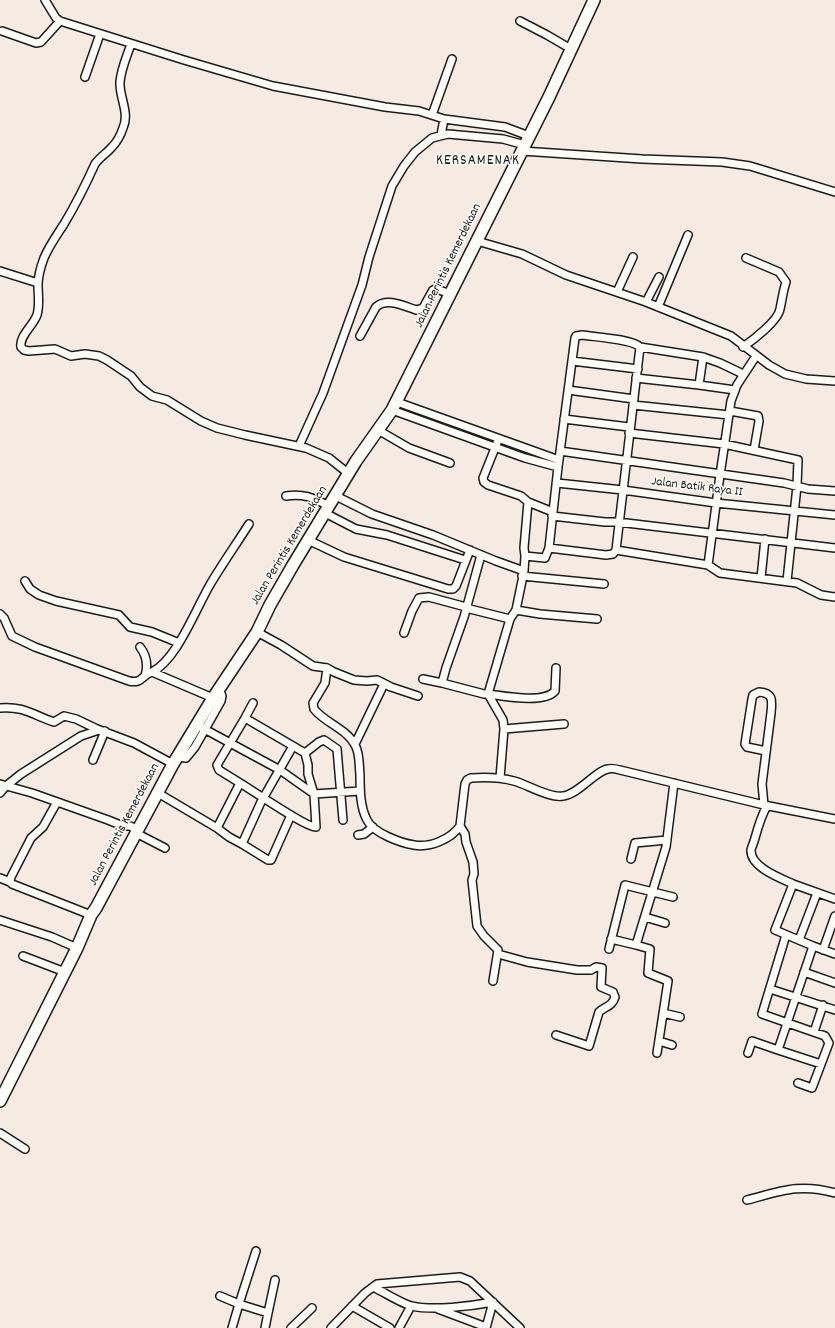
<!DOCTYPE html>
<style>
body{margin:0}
canvas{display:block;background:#f6ebe3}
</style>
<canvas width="835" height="1328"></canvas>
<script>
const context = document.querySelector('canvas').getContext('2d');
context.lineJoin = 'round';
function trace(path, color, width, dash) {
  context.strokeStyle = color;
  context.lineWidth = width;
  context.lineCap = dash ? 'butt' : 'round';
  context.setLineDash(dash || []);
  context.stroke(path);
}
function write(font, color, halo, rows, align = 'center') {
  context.font = font + ' Dekko,sans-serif';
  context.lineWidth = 3;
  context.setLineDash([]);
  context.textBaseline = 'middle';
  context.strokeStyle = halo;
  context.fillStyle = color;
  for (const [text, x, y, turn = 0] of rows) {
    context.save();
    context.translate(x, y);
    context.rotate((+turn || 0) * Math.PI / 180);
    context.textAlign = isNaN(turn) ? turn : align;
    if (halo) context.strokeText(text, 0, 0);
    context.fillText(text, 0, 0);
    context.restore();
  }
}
const minor = new Path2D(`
 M45,0L56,18L60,21L184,60L273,86L385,107L419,111L444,119L505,127L529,136
 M520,21L547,35L571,49
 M2,31L36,43L41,42L60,21
 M131,44C127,56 121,69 120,82C119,97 130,113 123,128C121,134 117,142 112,147C107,153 100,157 95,164C86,184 76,204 64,224C57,235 49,246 44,258C41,266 38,276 38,285C38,295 40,305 37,315C33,326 19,336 21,347L24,350L29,351L55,349L71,356L85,354L99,356L107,360L131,376L140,387L152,396L167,400L201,421L217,428L245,435L306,448L329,458L349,474
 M85,77L100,34
 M432,115L452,59
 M441,135L444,119
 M522,151L642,159L722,162L750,166L835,192
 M477,241L522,254L566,275L646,302L731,336L769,365L785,374L806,379L835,381
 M0,271L38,283
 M617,292L633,257
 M646,302L659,277
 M658,307L688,235
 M360,336L376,307C387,297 404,306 416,310L423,308L433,290L436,289L451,294
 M743,347C753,340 778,321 780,309C782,300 783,291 786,282L779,272L746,258
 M703,357L720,363L743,374
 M572,361L638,369
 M699,385L735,390
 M568,390L634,399
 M397,402L559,460
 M633,405L729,415
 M392,410L525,458L558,467
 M730,411L758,416L759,421L754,450
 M564,419L629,427
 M378,430L409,448L450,463
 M629,433L724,444L798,460L797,486L787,581
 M497,443L483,478L484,482L488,485L521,496L528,502L553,512
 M299,446L323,393L362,285L369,257L392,186L404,166L415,152L432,138L448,134L503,139L525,145
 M560,451L784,483L808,489L835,491
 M557,483L623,490L716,503L835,515
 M286,496C304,493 313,498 329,506
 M336,496L372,514L433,535L496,561L524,571L516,610L540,614L597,619
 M325,513L356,529L387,535L465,560
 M552,516L605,522H618L835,548
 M308,540L344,557L448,589H453L456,586L470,550
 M549,548L606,555L613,554L616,550L640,347
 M616,550L708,565L720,573L797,583L821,595L835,597
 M481,555L464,617L446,668L442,683L484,694H488L510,619L516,610
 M525,556L545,558L549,548L558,467L575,338L576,336L582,335C595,337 632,339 640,347L703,357L699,385L636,378
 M708,565L720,475L731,401L737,385L756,356
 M524,571L525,556L524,548L528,502
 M522,576L604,584
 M761,578L765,539
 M25,581L30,589L39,595L56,601L119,615L130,627L152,632L179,643
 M466,608L510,619
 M0,614L4,618L12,636L35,647L129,681C143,684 141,675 152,672L213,698
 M257,632L281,645L313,666L327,668L325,683L313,703L314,709C325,723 347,729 355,745C360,753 359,766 360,775C360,789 360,807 367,820C373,833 401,843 414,845C430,848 451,839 460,826L465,784L467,780L471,778C485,777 499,777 514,781C526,784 551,799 563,796C579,794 595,771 608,769C611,768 616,769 620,770L764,805L835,819
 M404,633L412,611L419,598L429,597L466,607
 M140,647C147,656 148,666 145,676
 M327,668L334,672L354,680L367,681L377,680L391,687L418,696
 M152,672C177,660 196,608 211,583C223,563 237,543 249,524
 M423,679L442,683
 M488,694C504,696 544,704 555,691L556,668
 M488,694L503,720L504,729L500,778
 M253,703L245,718L217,765L219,770L240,783L217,828L229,837L242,844L261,802L293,746
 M0,708C24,706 33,715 54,722L64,716L76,719L97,729L134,743L173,764
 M197,725L280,770L314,794L360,791
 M504,729L564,724
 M355,744L384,684
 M305,753L319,742L324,740L337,749L343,820
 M178,757L186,758L195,747L221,701L222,696L219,689
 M93,760L105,731
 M240,783C252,790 307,828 316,827L314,794L308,774V765L305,753L245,718
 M0,784L32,793L108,820L123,826H130L138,830
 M0,793L6,786L21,774L81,736L99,730
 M158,793L217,828
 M764,805L762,784L771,713C772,701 774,693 759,692L753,695L752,699L745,744L747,747L766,751
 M460,826L465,834L466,842L473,862L474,874L472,880L477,926L484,936L498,950L493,981
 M136,833L165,848
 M358,835L364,834L373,827
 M242,844L268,860H271L291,815
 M631,859L635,843L667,840
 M0,878L10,882L12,884L91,915
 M10,882L11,877L31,838L43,827L57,802
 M793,884L835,899
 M645,917L665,923
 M0,920L52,937L77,948
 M786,935L762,1014L825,1036L829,1043L812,1088L798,1083
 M611,939L636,945
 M799,940L817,893
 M813,946L835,954
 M609,949L625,885L673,897
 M823,950L835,916
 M498,954L527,962L577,970H591L596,967L602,968L601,987L613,992L615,997C612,1007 605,1006 599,1012L589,1046L556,1035
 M23,956L65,972
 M804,972L835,983
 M770,989L835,1010
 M663,1013L680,1017
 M814,1032L823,1005
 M659,1041L672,1045
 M778,1050L821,1064
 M657,1053L668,981L648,973L650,949L636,945L666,847L674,783
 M748,1053L752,1041L778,1050L813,946L775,930L793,884C780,878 750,867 751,850C752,846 754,842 755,838C758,827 761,816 767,806
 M0,1133L25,1149
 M747,1200C781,1191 800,1183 835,1193
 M373,1287C384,1292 402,1304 412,1306C432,1311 472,1306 493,1302L486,1328
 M220,1296L239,1304L256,1251
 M352,1306L390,1328
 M438,1309L486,1327
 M268,1313L275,1280
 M232,1328L239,1304L268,1313L265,1328
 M291,1328L312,1308
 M331,1328L365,1293L377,1284L460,1277L470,1281L520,1328
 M399,1328L411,1306`);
const primary = new Path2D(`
 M0,1101L77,948L91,915L96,908L173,764L213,698L257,632L270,605L293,565L356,461L392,410L549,97L594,0`);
const streetNames = [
 ["Jalan Perintis Kemerdekaan",449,266,-64],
 ["Jalan Batik Raya II",697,488,7],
 ["Jalan Perintis Kemerdekaan",290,546,-59],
 ["Jalan Perintis Kemerdekaan",125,825,-62]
];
const quarterNames = [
 ["KERSAMENAK",478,162]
];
trace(minor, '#1c1c1c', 10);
trace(primary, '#1c1c1c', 14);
trace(minor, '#fdfcf7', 7);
trace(primary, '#fdfcf7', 11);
write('13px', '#1c1c1c', '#fdfcf7', streetNames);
context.letterSpacing = '1px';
write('15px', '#1c1c1c', '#fdfcf7', quarterNames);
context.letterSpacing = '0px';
</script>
